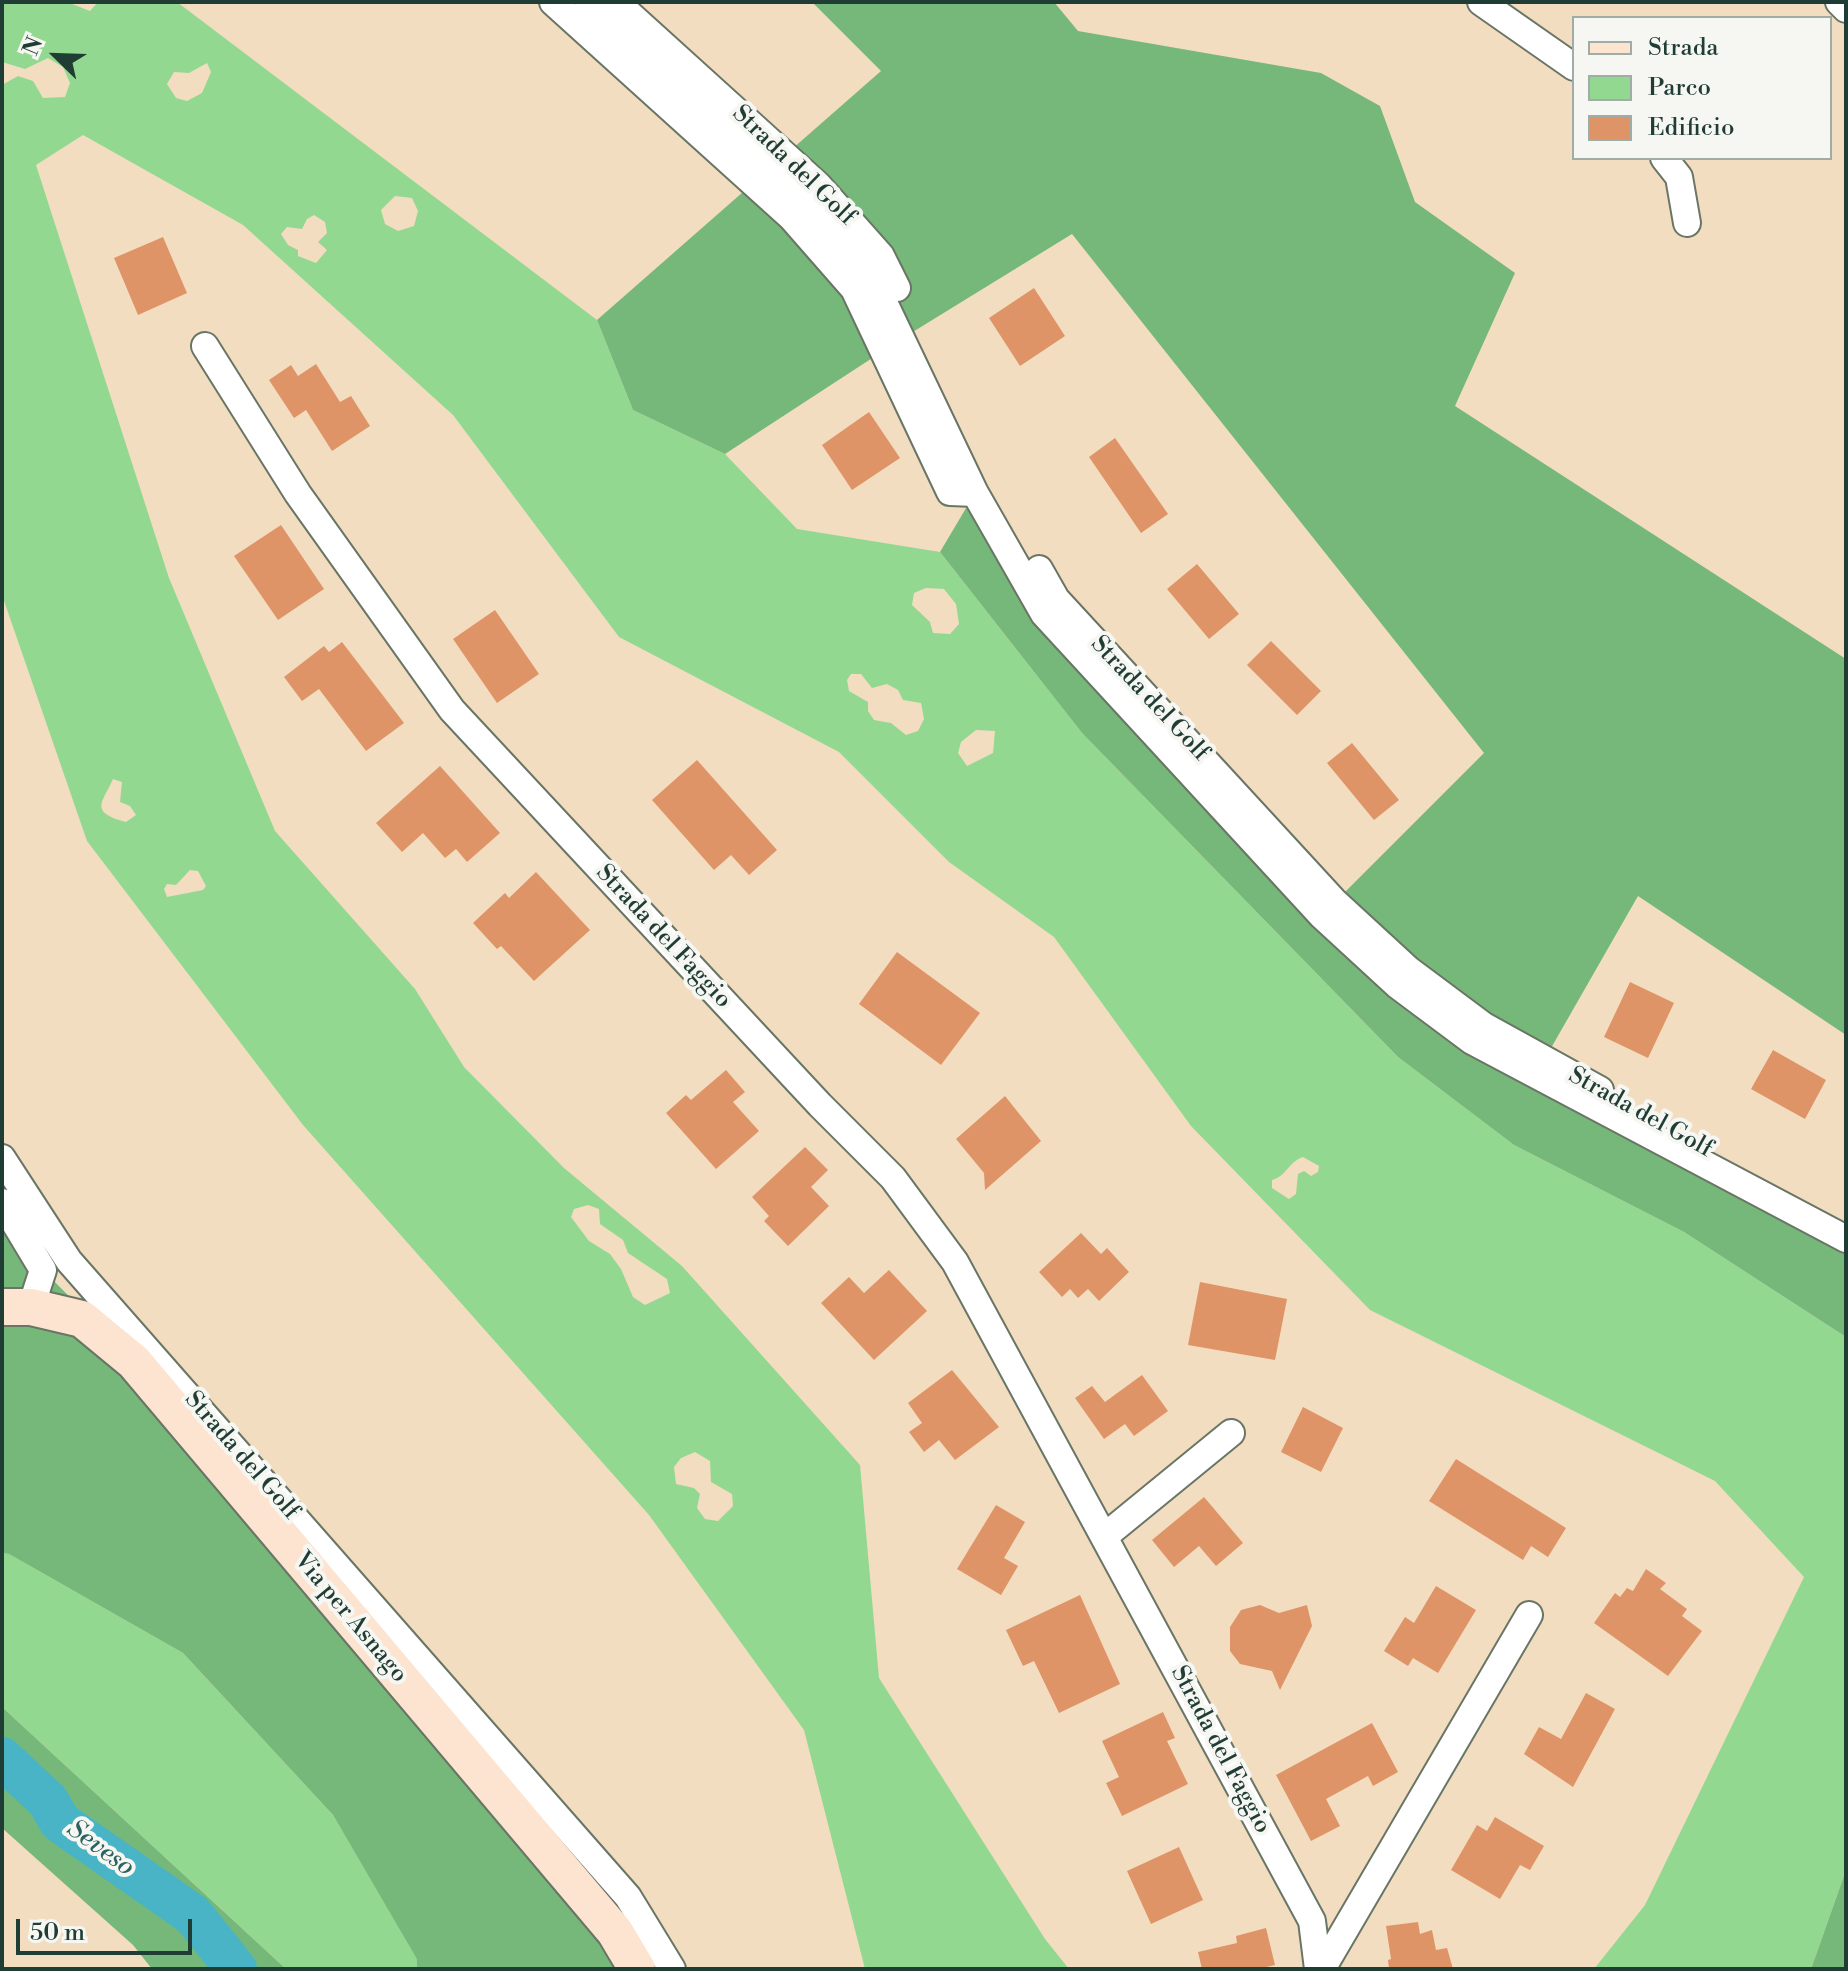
<!DOCTYPE html>
<style>
body{margin:0}
#map{position:relative;width:1848px;height:1971px;overflow:hidden;background:#f3ddc0;font-family:"Libre Bodoni",serif}
canvas{display:block}
.frame{position:absolute;inset:0;border:4px solid #1f3d34;pointer-events:none}
.legend{position:absolute;left:1572px;top:16px;width:260px;height:144px;box-sizing:border-box;background:#f6f6f2;border:2px solid #a0aca6;margin:0;padding:10px 14px;list-style:none;font-size:24px;color:#1f3d34}
.legend li{display:flex;align-items:center;gap:16px;height:40px}
.legend b{width:40px;border:2px solid #a0aca6}
.north{position:absolute;left:16px;top:16px;width:80px;height:80px;-webkit-text-stroke:6px #f6f6f2;paint-order:stroke;rotate:293deg;font-size:22px;font-weight:700;line-height:32px;text-align:center;color:#1f3d34}
.north::after{content:'';display:block;margin:auto;width:28px;height:36px;background:#1f3d34;clip-path:polygon(50% 0,100% 100%,50% 72%,0 100%)}
.scale{position:absolute;left:16px;top:1919px;width:176px;height:36px;box-sizing:border-box;border:4px solid #1f3d34;border-top:0;padding-left:10px;font-size:24px;line-height:28px;white-space:nowrap;color:#1f3d34;-webkit-text-stroke:6px #f6f6f2;paint-order:stroke}
</style>
<div id="map">
<canvas width="1848" height="1971"></canvas>
<div class="frame"></div>
<ul class="legend">
<li><b style="height:10px;background:#fde4d0"></b>Strada</li>
<li><b style="height:22px;background:#93d890"></b>Parco</li>
<li><b style="height:22px;background:#de9467"></b>Edificio</li>
</ul>
<div class="north">N</div>
<div class="scale">50 m</div>
</div>
<script>
const context = document.querySelector('canvas').getContext('2d');
context.lineJoin = 'round';
function fill(path, color) {
  context.fillStyle = color;
  context.fill(path, 'evenodd');
}
function trace(path, color, width, dash) {
  context.strokeStyle = color;
  context.lineWidth = width;
  context.lineCap = dash ? 'butt' : 'round';
  context.setLineDash(dash || []);
  context.stroke(path);
}
function write(font, color, halo, rows, align = 'center') {
  context.font = font + ' "Libre Bodoni",serif';
  context.lineWidth = 8;
  context.setLineDash([]);
  context.textBaseline = 'middle';
  context.strokeStyle = halo;
  context.fillStyle = color;
  for (const [text, x, y, turn = 0] of rows) {
    context.save();
    context.translate(x, y);
    context.rotate((+turn || 0) * Math.PI / 180);
    context.textAlign = isNaN(turn) ? turn : align;
    if (halo) context.strokeText(text, 0, 0);
    context.fillText(text, 0, 0);
    context.restore();
  }
}
const green = new Path2D(`
 M2,2H67L90,11L98,2H177L597,320L633,410L725,454L797,529L940,552L1082,733L1398,1057L1514,1145L1684,1232L1846,1337V1870L1811,1969H1594L1645,1905L1804,1577L1715,1481L1370,1310L1191,1126L1054,937L949,862L839,752L619,637L453,415L243,225L83,135L36,165L169,578L275,831L415,989L464,1067L564,1168L682,1266L860,1465L879,1678L1045,1939L1069,1969H865L804,1730L649,1515L303,1125L87,841L2,595V85L18,76L33,81L43,98L65,97L70,83L63,67L48,58L25,69L2,62ZM207,63L211,72L202,93L187,101L176,98L167,84L174,72L189,73ZM395,196L412,198L418,211L414,226L398,231L385,224L381,210ZM314,215L325,222L327,233L318,242L327,250L316,263L298,256V250L288,245L281,234L287,227L302,229L307,219ZM926,588L944,589L956,604L959,624L950,634L933,633L930,622L912,605L914,593ZM851,674H861L872,688L887,684L898,690L903,700L921,703L924,719L918,731L906,735L891,723L874,720L868,711V702L849,691L847,680ZM976,730L995,731L993,753L967,766L958,753L961,742ZM113,779L122,782L120,802L130,806L136,815L126,822C88,812 103,802 113,779ZM190,870L198,871L206,886L203,890L167,897L164,889L167,884L176,885ZM1303,1157L1319,1166L1318,1172L1311,1176L1304,1171L1298,1174L1296,1194L1289,1199L1272,1188V1180C1287,1176 1288,1162 1303,1157ZM588,1205L599,1209L600,1224L623,1240L628,1253L667,1279L670,1293L645,1305L633,1297L621,1269L610,1254L589,1241L571,1217L574,1209ZM695,1452L710,1461L711,1482L732,1494L733,1506L718,1521L705,1519L697,1508L700,1494L694,1488L676,1484L674,1467L681,1458Z
 M2,1553L9,1554L183,1653L333,1815L418,1959L417,1969H286L2,1707Z`);
const forest = new Path2D(`
 M812,2H1054L1078,31L1321,73L1380,106L1415,202L1515,273L1455,406L1846,659V1035L1638,896L1535,1076L1846,1239V1337L1684,1232L1514,1145L1398,1057L1082,733L940,552L975,493L1044,614L1321,916L1484,753L1072,234L903,338L725,454L633,410L597,320L881,71Z
 M2,1202L43,1270L134,1362L638,1969H417V1959L333,1815L183,1653L9,1554L2,1553Z
 M2,1707L286,1969H152L133,1945L2,1828Z
 M1846,1870V1969H1811Z`);
const river = new Path2D(`
 M2,1758L48,1801L60,1822L193,1915L236,1969`);
const building = new Path2D(`
 M163,237L187,293L138,315L114,258Z
 M1034,288L1065,336L1020,366L989,318Z
 M316,364L340,402L351,396L370,426L332,451L306,410L294,418L269,380L291,365L298,376Z
 M869,412L900,458L852,490L822,445Z
 M1115,438L1168,514L1141,533L1089,457Z
 M281,525L324,589L278,620L234,556Z
 M1197,564L1239,614L1209,639L1167,589Z
 M495,610L539,674L497,703L453,639Z
 M1271,641L1321,691L1297,715L1247,665Z
 M342,642L404,723L366,751L319,689L302,701L284,677L324,646L329,652Z
 M1352,743L1399,800L1374,820L1327,763Z
 M697,760L777,850L749,875L731,855L714,870L652,800Z
 M440,766L500,833L467,862L456,849L445,858L423,833L402,852L376,823Z
 M536,872L590,930L534,981L501,946L497,949L473,923L505,893L509,898Z
 M897,952L980,1013L941,1065L859,1004Z
 M1630,982L1674,1003L1648,1058L1604,1037Z
 M1773,1050L1826,1080L1805,1119L1751,1089Z
 M726,1070L745,1092L733,1102L759,1131L716,1169L666,1113L686,1095L691,1100Z
 M1005,1096L1041,1141L985,1190L984,1173L956,1139Z
 M805,1147L828,1170L811,1187L829,1206L788,1246L764,1221L769,1216L752,1197Z
 M1081,1233L1101,1254L1107,1248L1129,1272L1099,1301L1088,1289L1078,1298L1070,1289L1062,1297L1039,1272Z
 M889,1270L927,1311L874,1360L821,1303L849,1277L864,1293Z
 M1200,1282L1287,1299L1275,1360L1188,1345Z
 M952,1370L999,1427L955,1460L939,1440L924,1452L909,1432L922,1423L908,1403Z
 M1142,1375L1168,1411L1134,1436L1125,1424L1104,1439L1075,1398L1092,1386L1105,1402Z
 M1303,1407L1343,1428L1321,1472L1281,1452Z
 M1456,1459L1566,1528L1548,1557L1531,1546L1523,1560L1429,1501Z
 M1204,1497L1243,1543L1216,1566L1199,1546L1174,1567L1152,1540Z
 M996,1505L1025,1522L1004,1558L1018,1566L1001,1595L957,1569Z
 M1646,1569L1666,1583L1660,1589L1687,1609L1682,1616L1702,1631L1668,1676L1594,1623L1615,1593L1620,1597L1627,1588L1633,1591Z
 M1436,1586L1476,1610L1438,1673L1413,1658L1408,1666L1384,1651L1405,1617L1414,1623Z
 M1080,1595L1120,1684L1059,1713L1034,1661L1023,1666L1006,1630Z
 M1260,1605L1279,1613L1307,1605L1312,1626L1280,1690L1272,1671L1240,1664L1230,1651V1627L1241,1610Z
 M1586,1693L1615,1709L1573,1787L1524,1754L1539,1727L1561,1739Z
 M1163,1712L1175,1738L1167,1741L1188,1784L1122,1816L1106,1783L1119,1777L1102,1741Z
 M1372,1723L1398,1772L1373,1786L1368,1776L1326,1799L1340,1826L1311,1841L1276,1775Z
 M1495,1817L1544,1846L1530,1870L1520,1865L1500,1899L1451,1870L1477,1825L1487,1831Z
 M1179,1847L1203,1900L1151,1924L1127,1871Z
 M1418,1922L1420,1934L1432,1930L1436,1950L1447,1948L1453,1969H1389L1388,1960L1391,1959L1386,1926Z
 M1266,1928L1275,1965L1258,1969H1202L1198,1952L1237,1943L1236,1936Z`);
const street = new Path2D(`
 M553,2L791,217L854,289L950,492L975,493
 M588,2L806,199L869,271L975,493L1044,614L1322,916L1397,985L1472,1041L1846,1239
 M616,2L818,185L881,256L897,288
 M1481,2L1574,67
 M1839,2L1846,9
 M1664,158L1679,177L1687,223
 M205,346L298,494L452,710L820,1105L893,1178L955,1262L1312,1921L1318,1969
 M1039,569L1056,599L1334,901L1409,970L1484,1026L1600,1090
 M2,1158L69,1261L628,1897L672,1969
 M2,1202L43,1270L31,1307
 M1105,1536L1231,1433
 M1322,1969L1529,1615`);
const secondary = new Path2D(`
 M2,1307H31L82,1319L134,1362L615,1932L637,1969`);
const streetNames = [
 ["Strada del Golf",793,166,44],
 ["Strada del Golf",1149,699,47],
 ["Strada del Faggio",663,937,47],
 ["Strada del Golf",1640,1113,29],
 ["Strada del Golf",241,1456,49],
 ["Via per Asnago",350,1618,50],
 ["Strada del Faggio",1220,1750,62]
];
const waterNames = [
 ["Seveso",100,1849,36]
];
fill(green, '#93d890');
fill(forest, '#76b87a');
trace(river, '#48b4c5', 42);
fill(building, '#de9467');
trace(street, '#697565', 30);
trace(secondary, '#697565', 40);
trace(street, '#fff', 26);
trace(secondary, '#fde4d0', 36);
write('24px', '#1f3d34', '#f6f6f2', streetNames);
write('italic 26px', '#2b6160', '#f6f6f2', waterNames);
</script>
